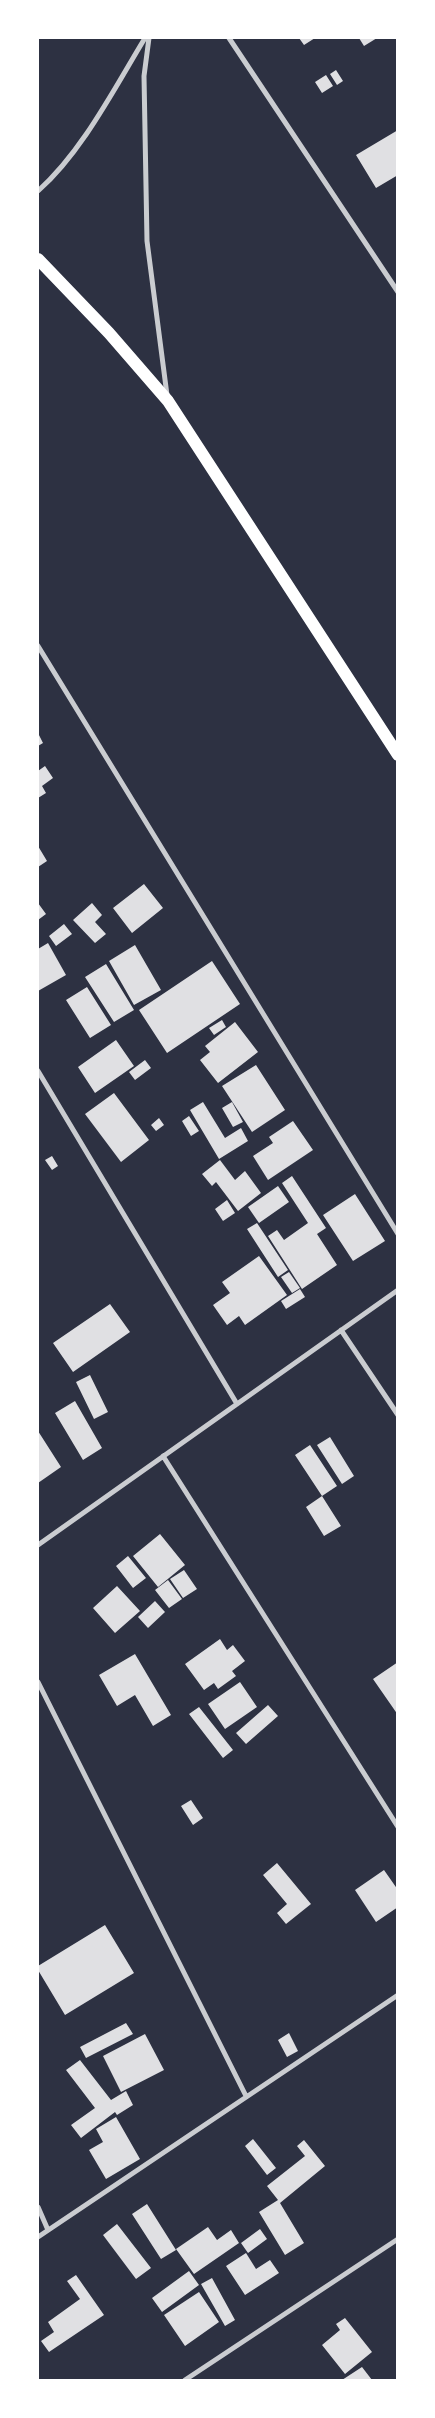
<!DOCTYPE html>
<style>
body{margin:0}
#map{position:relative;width:435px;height:2418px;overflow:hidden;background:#2d3142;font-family:Bitter,serif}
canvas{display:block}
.frame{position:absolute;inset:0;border:39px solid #fff;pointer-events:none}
</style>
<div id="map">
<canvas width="435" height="2418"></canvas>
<div class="frame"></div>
</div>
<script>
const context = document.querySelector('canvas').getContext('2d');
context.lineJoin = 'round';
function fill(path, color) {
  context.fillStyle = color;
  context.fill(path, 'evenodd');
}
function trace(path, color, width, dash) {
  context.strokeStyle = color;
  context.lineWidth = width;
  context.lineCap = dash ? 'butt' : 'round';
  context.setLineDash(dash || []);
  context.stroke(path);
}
const building = new Path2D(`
 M299,38H315L304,45Z
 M359,38H377L364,46Z
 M336,70L343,81L337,85L330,74Z
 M326,75L333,86L322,93L315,82Z
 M398,130V175L376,188L356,155Z
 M38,733L43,743L38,746Z
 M45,766L53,778L42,786L46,793L38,798V771Z
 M38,846L47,861L38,867Z
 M144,884L163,908L132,933L113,908Z
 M38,903L46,914L38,920Z
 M92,903L102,915L95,922L106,934L95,943L73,920Z
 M64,924L72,934L56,946L49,936Z
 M48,943L66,975L38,991V949Z
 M135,945L161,990L134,1005L109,961Z
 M212,961L240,1004L167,1053L139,1010Z
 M106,964L134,1010L114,1022L85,977Z
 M87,987L111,1025L90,1038L66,1000Z
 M222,1020L226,1027L214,1035L209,1028Z
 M235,1022L258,1052L218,1083L200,1060L210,1052L205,1046Z
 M116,1040L134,1066L95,1093L78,1067Z
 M145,1060L151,1068L135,1080L129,1072Z
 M256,1065L285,1110L252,1132L222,1086Z
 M114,1093L149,1140L121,1162L85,1114Z
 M203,1102L225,1138L241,1128L248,1141L219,1159L190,1110Z
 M232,1102L243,1122L233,1127L222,1108Z
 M189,1116L199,1131L191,1136L182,1121Z
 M159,1118L164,1125L156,1131L151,1125Z
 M293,1121L313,1150L268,1180L253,1156L273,1143L269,1137Z
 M52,1156L58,1166L52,1170L45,1160Z
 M220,1160L235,1180L245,1171L261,1193L238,1211L216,1182L212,1186L202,1174Z
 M292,1176L326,1228L317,1234L337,1265L302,1289L268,1236L277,1230L284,1240L308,1223L282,1183Z
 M278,1186L289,1202L259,1223L248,1207Z
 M355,1194L385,1241L353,1261L323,1215Z
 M227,1200L235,1213L223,1221L215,1209Z
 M257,1223L288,1270L278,1277L247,1229Z
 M259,1256L287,1295L245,1325L239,1316L227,1325L213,1305L230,1293L222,1282Z
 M289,1272L300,1288L292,1293L281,1277Z
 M300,1289L305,1297L286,1309L281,1301Z
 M110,1304L130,1332L73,1372L53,1343Z
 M90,1375L108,1412L94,1419L76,1382Z
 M75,1401L102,1448L83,1460L55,1413Z
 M38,1431L61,1467L38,1483Z
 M330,1437L354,1476L342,1484L317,1445Z
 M310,1445L337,1486L322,1496L295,1455Z
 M322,1496L341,1526L324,1536L306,1507Z
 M160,1534L185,1565L158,1587L133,1556Z
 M128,1556L146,1578L133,1588L116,1566Z
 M184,1570L197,1589L183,1598L170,1579Z
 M168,1580L182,1599L169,1608L155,1590Z
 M117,1586L140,1611L115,1633L93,1608Z
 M155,1601L165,1612L148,1628L138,1617Z
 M220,1639L227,1650L233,1645L245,1661L232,1671L236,1676L218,1689L214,1683L204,1690L185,1664Z
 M135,1654L171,1715L153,1726L135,1695L117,1706L99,1675Z
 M398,1662V1715L373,1679Z
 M240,1682L257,1707L225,1729L208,1704Z
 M268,1705L278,1716L246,1744L236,1733Z
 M199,1707L233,1750L223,1758L189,1714Z
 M191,1800L203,1818L193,1825L181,1806Z
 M277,1863L311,1904L286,1924L277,1913L287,1904L263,1875Z
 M384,1870L398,1890V1907L376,1922L355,1890Z
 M105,1925L134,1973L65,2015L38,1970V1966Z
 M126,2023L133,2034L86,2058L80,2047Z
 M289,2033L298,2051L287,2057L278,2040Z
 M145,2034L164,2070L121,2092L103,2056Z
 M80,2060L111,2100L126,2091L133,2105L117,2115L115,2112L81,2138L71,2125L95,2108L66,2070Z
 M116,2117L140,2159L106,2179L89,2150L103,2142L96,2129Z
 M253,2139L276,2168L267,2175L245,2146Z
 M304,2140L325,2166L280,2203L304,2243L285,2255L259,2212L278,2200L267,2186L305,2156L297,2146Z
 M147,2204L176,2250L161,2259L132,2214Z
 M117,2224L151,2268L136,2279L103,2235Z
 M208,2227L217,2240L231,2230L239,2243L194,2274L176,2249Z
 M260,2229L267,2239L248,2253L241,2243Z
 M246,2253L256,2269L270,2260L279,2273L245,2295L226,2266Z
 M189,2271L199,2285L162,2312L152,2298Z
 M76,2275L104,2315L49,2352L41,2341L54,2332L48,2322L80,2299L67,2281Z
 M212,2278L235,2320L225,2326L201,2284Z
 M199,2292L219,2322L185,2346L164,2315Z
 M345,2318L372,2352L345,2374L322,2345L340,2330L336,2324Z
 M362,2367L372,2380H342Z`);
const minor = new Path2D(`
 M149,38L144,76L147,241L167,395
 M229,38L398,292
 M38,191C82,152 114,89 145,38
 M38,646L398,1234
 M38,1071L237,1404
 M341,1330L398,1415
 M163,1456L398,1827
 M38,1545L398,1290
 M38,1682L246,2096
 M38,2207L48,2230
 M38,2237L398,1995
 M185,2380L398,2239`);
const primary = new Path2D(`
 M38,259L109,333L168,401L398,755`);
fill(building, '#e0e0e3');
trace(minor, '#caccd0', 5);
trace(primary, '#fff', 12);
</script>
